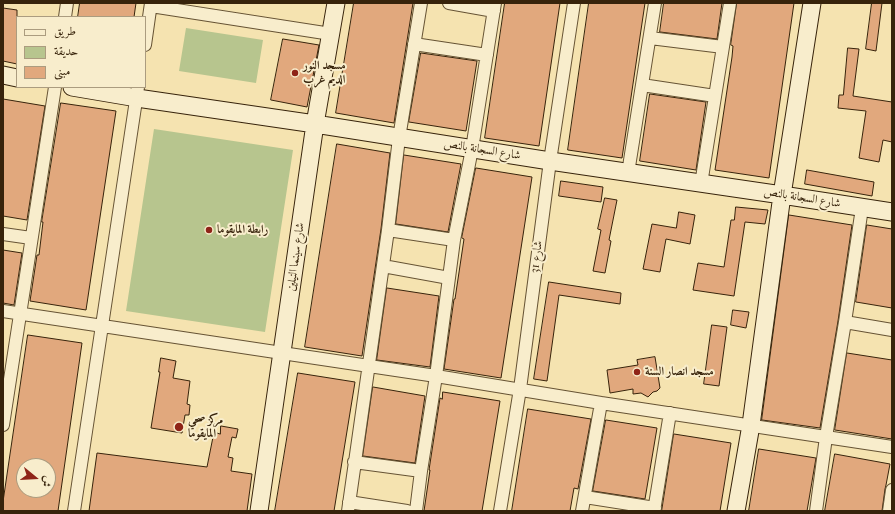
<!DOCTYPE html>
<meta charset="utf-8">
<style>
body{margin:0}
#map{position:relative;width:895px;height:514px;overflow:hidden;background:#f5e3b0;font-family:"IM FELL French Canon",Amiri,serif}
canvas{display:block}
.frame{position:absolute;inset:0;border:4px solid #37230b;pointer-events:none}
.legend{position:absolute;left:16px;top:16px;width:130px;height:72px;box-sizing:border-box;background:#f8edcc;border:1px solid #ab9c7f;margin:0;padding:5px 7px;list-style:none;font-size:12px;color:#37230b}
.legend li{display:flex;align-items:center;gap:8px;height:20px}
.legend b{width:20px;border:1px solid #ab9c7f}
.north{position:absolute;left:16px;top:458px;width:40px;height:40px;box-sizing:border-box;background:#f8edcc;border:1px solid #ab9c7f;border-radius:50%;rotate:108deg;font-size:11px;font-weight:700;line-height:16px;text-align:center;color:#37230b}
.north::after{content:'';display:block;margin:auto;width:14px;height:18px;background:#8f2418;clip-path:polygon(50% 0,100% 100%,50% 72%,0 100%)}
</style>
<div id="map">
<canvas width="895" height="514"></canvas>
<div class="frame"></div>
<ul class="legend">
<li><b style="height:5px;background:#f8edcc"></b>طريق</li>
<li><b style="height:11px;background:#b7c58e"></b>حديقة</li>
<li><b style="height:11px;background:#e1a87d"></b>مبنى</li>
</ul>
<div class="north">ش</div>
</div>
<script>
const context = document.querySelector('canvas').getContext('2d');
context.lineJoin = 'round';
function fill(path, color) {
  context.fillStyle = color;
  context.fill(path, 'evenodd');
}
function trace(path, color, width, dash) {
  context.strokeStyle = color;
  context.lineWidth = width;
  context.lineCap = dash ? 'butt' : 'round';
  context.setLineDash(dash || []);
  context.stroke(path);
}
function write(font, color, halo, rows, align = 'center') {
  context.font = font + ' "IM FELL French Canon",Amiri,serif';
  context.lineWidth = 4;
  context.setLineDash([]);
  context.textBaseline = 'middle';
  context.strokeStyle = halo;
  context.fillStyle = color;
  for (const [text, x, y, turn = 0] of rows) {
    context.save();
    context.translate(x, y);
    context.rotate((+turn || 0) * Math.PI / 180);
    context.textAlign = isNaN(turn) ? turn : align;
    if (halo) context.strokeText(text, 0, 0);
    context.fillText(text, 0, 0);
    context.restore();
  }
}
const green = new Path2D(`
 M186,28L263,40L256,83L179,71Z
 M154,129L293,150L265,332L126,311Z`);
const building = new Path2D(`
 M80,3H136L134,17H78Z
 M354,3H413L394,123L336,113Z
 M505,3H560L539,146L485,138Z
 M589,3H645L622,158L568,150Z
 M664,3H722L717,39L660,32Z
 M737,3H794L769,178L715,170L732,57L733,46L731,45Z
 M872,3H882L876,51L866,49Z
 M3,8L17,10V64L3,61Z
 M283,39L319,45L307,107L271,100Z
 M848,48L859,49L853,96L892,102V142L883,140L879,162L859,158L866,111L838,108L839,95H843Z
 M421,53L477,61L466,131L409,122Z
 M650,94L706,102L696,170L640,161Z
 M3,99L45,106L27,220L3,216Z
 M61,103L116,111L86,310L30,301L37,255H39L43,222H42Z
 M337,144L390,153L381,229L362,356L305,347Z
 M404,155L461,164L448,232L396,224Z
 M476,168L532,177L501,378L444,369L454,299H455L464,239L462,238Z
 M807,170L874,182L872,196L805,184Z
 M561,181L603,187L601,202L559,196Z
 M605,198L617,200L609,240L611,241L605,273L593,271L601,230L598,229Z
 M736,207L768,210L765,224L745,222L734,296L693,290L698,263L724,267L731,220H734Z
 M679,212L695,215L690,244L666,239L660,272L643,269L652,224L676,228Z
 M789,215L852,225L838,321L820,428L762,420Z
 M867,225L892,229V308L856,302Z
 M3,250L22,253L14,305L3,303Z
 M549,282L621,293L620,304L559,295L547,381L534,379Z
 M387,288L439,296L430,367L377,360Z
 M733,310L749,312L746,328L731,325Z
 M712,325L727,327L719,386L704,384Z
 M28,335L82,343L58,511H3V502ZM24,466H48V490H24Z
 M847,353L892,360V439L835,430Z
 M655,357L660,388L657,391L653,392L648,397L641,393L633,394V389L610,393L607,370L638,365L637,360Z
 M161,358L176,361L173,378L190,381L187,404L190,405L189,415H185L182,433L151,428L160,372H159Z
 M298,373L355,382L334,511H275Z
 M373,387L425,396L415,463L363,456Z
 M443,392L500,401L482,511H424L430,470H429L440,398L442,399Z
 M528,409L591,419L578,489L574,488L570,511H512Z
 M606,420L657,428L645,499L593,491Z
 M221,426L238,429L236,438L232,437L228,457L233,458L231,471L252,474L247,511H89L97,453L207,467L214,432L220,434Z
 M674,434L731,443L720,511H662Z
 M759,449L816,458L807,511H749Z
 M835,454L890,464L886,485L885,489L882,511H825Z`);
const street = new Path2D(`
 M449,3L494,11
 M151,6L331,34
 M65,17L67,3
 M650,38L723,47
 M414,44L487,55
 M145,45L151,3
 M642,85L715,96
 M628,173L655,3
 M701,184L730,3
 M388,230L454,240
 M3,234L31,238
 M383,266L449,278
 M3,311L282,353L436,376L601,403L892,447
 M845,322L892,330
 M3,425L55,87
 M354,462L421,471
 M585,497L655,508
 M349,502L407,511
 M74,511L138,87
 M348,511L388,230L399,138L421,3
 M416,511L421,471L436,376L454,240L472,149L495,3
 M500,511L520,389L550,161L574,3
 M582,511L601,403
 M654,511L670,413
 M816,511L826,437L845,322L862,208
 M889,511L892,490`);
const secondary = new Path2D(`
 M3,75L17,78
 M72,87L137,98L315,124L550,161L782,195L892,212
 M259,511L315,124L336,3
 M736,511L751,425L782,195L812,3`);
const markers = [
 [295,73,4,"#8f2418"],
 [209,230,4,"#8f2418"],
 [637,372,4,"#8f2418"],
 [179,427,5,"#8f2418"]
];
const poiNames = [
 ["مسجد النور",303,66],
 ["الديم غرب",303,80],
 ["رابطة المايقوما",217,230],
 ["مسجد انصار السنة",645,372],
 ["مركز صحي",188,420],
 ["المايقوما",188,434]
];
const streetNames = [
 ["شارع السجانة بالنص",482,150,9],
 ["شارع السجانة بالنص",802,198,9],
 ["شارع سينما النيلين",296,257,-82],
 ["شارع 31",537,257,-83]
];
fill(green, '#b7c58e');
fill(building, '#e1a87d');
trace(building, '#37230b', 1);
trace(street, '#665334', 14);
trace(secondary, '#37230b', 19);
trace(street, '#f8edcc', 12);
trace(secondary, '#f8edcc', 17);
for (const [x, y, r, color] of markers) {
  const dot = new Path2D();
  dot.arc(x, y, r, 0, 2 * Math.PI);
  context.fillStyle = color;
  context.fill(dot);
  trace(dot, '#f8edcc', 1.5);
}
write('bold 12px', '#37230b', '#f8edcc', poiNames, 'left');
write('12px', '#37230b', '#f8edcc', streetNames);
</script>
